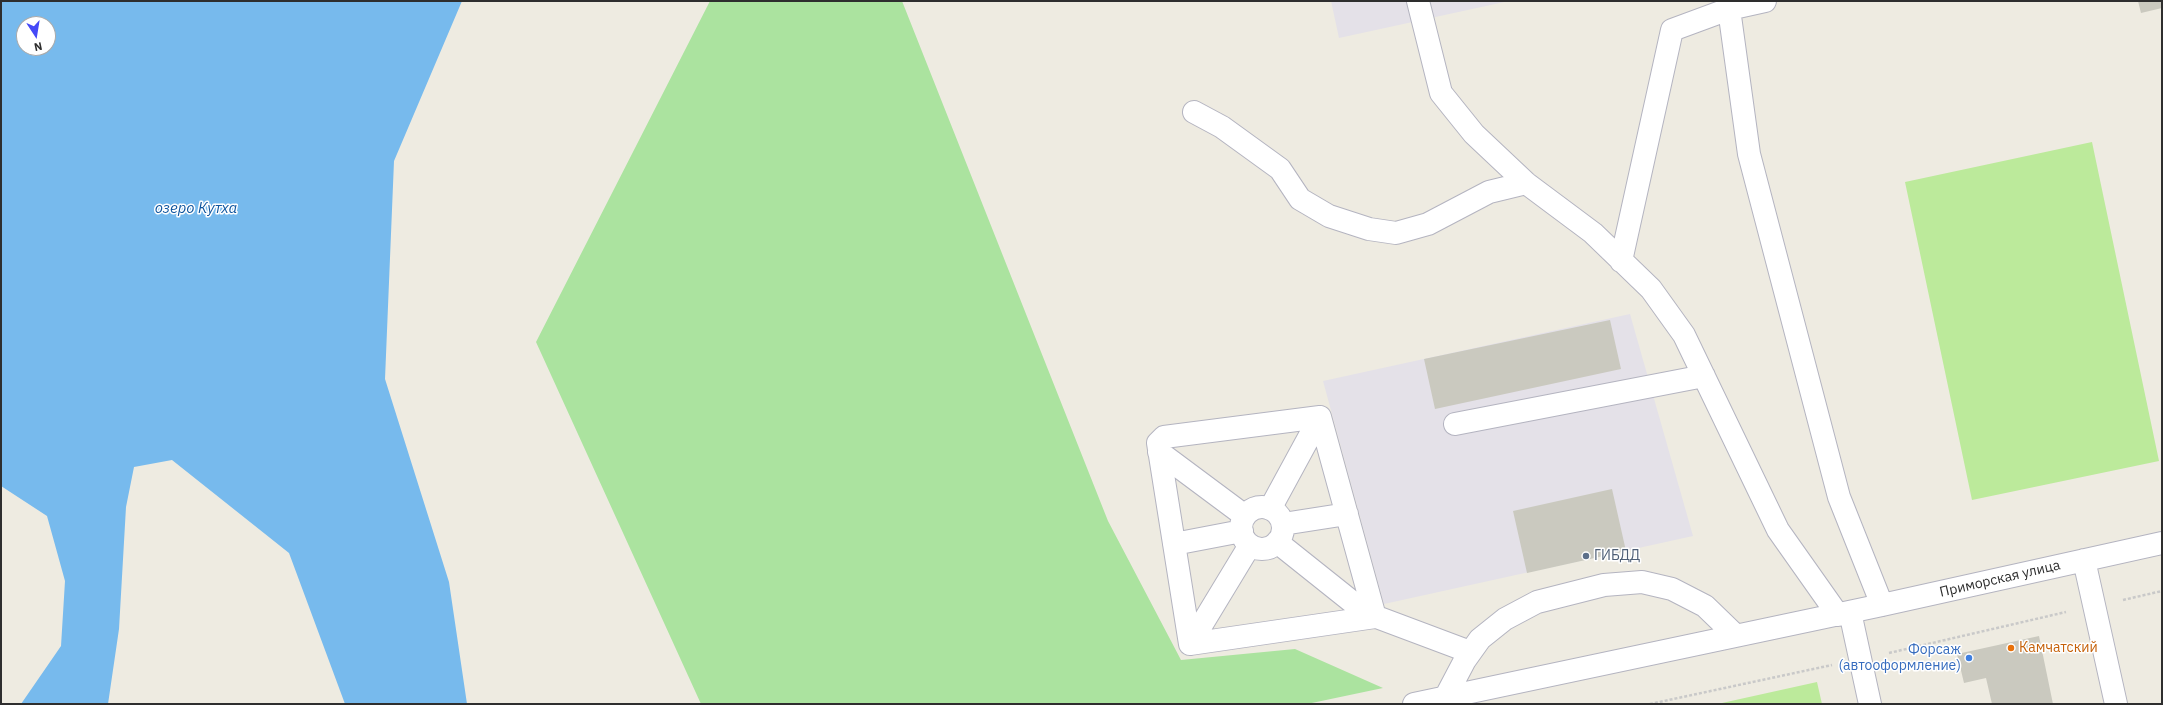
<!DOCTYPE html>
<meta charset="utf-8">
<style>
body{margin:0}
#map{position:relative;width:2163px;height:705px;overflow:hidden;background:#eeebe1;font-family:"IBM Plex Sans",sans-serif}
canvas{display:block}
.frame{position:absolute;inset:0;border:2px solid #2e2e2e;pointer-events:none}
.north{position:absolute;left:16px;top:16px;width:40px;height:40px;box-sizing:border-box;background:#fff;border:1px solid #ababab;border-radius:50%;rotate:168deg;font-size:11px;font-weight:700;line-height:16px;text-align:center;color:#2e2e2e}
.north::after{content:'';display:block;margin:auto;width:14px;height:18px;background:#4549f7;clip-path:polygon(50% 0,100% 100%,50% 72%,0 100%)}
</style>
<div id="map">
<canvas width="2163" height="705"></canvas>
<div class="frame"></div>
<div class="north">N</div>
</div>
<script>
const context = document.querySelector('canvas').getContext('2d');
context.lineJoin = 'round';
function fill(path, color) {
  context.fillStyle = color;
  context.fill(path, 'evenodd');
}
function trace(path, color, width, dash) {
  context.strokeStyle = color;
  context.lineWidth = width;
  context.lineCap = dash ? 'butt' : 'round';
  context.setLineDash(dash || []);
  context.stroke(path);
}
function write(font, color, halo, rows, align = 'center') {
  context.font = font + ' "IBM Plex Sans",sans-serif';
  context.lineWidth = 3;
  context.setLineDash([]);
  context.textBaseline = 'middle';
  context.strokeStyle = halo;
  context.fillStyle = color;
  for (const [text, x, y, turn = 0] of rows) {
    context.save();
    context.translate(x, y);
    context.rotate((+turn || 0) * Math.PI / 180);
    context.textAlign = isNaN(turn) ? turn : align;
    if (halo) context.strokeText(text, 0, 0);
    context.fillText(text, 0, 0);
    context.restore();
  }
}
const industrial = new Path2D(`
 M1331,1H1509L1339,38Z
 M1630,314L1693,536L1384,604L1323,381Z`);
const green = new Path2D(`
 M710,1H902L1108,521L1181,660L1295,649L1383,688L1307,704H701L536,342Z`);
const pitch = new Path2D(`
 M2092,142L2159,461L1972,500L1905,182Z
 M1817,682L1822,704H1722V703Z`);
const water = new Path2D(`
 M1,1H462L394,161L385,379L449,582L467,704H345L289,553L172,460L134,467L126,507L119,629L108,704H21L61,646L65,581L47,516L1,486ZM24,24H48V48H24Z`);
const building = new Path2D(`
 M2138,1H2162V8L2141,13Z
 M1610,320L1621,369L1435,409L1424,359Z
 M1612,489L1626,551L1527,573L1513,511Z
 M2039,636L2053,704H1992L1986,678L1964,683L1957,654Z`);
const path = new Path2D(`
 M2123,600L2162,591
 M1889,653L2066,612
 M1650,704L1832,665`);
const minor = new Path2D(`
 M1418,1L1441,93L1474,134L1526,183L1593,233L1651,289L1684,335L1778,530L1838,615
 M1765,1L1729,9L1749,154L1839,497L1882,605
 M1194,112L1222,127L1280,169L1300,199L1329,216L1369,229L1396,233L1428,224L1489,192L1526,183
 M1621,261L1672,30L1729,9
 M1455,424L1704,376
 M1159,452L1245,516
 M1241 528a21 21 0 1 1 42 0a21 21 0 1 1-42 0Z
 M1270,509L1320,417L1164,437L1158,443L1190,644L1375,617L1320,417
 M1283,524L1347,514
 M1277,542L1366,613L1470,652
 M1174,544L1242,531
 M2084,560L2116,704
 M1850,612L1870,704
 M1190,644L1250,545
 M1445,698L1465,660L1480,639L1505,619L1537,602L1604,585L1642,582L1672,589L1705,606L1735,635
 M1414,704L1882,605L2162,543`);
const markers = [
 [1586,556,4,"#5c6f8a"],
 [2011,648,4,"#e8710a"],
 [1969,658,4,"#3f7fe0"]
];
const serviceNames = [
 ["ГИБДД",1594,556]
];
const streetNames = [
 ["Приморская улица",2000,579,-13]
];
const foodNames = [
 ["Камчатский",2019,648]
];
const shopNames = [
 ["Форсаж",1961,650],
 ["(автооформление)",1961,666]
];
const waterNames = [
 ["озеро Кутха",196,209]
];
fill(industrial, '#e4e1e8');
fill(green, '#abe39f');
fill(pitch, '#bcea9b');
fill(water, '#77baed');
fill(building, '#cac9bf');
trace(minor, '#b4b4c0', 24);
trace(path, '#c9c9c9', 2.5, [3, 2]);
trace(minor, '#fff', 22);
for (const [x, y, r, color] of markers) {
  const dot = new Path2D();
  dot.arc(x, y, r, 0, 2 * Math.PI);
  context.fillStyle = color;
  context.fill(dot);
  trace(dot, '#fff', 1.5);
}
write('14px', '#4e5e75', '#fff', serviceNames, 'left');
write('14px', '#2e2e2e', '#fff', streetNames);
write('14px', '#c56008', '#fff', foodNames, 'left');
write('14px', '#366cbe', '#fff', shopNames, 'right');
write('italic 15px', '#10569f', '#fff', waterNames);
</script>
